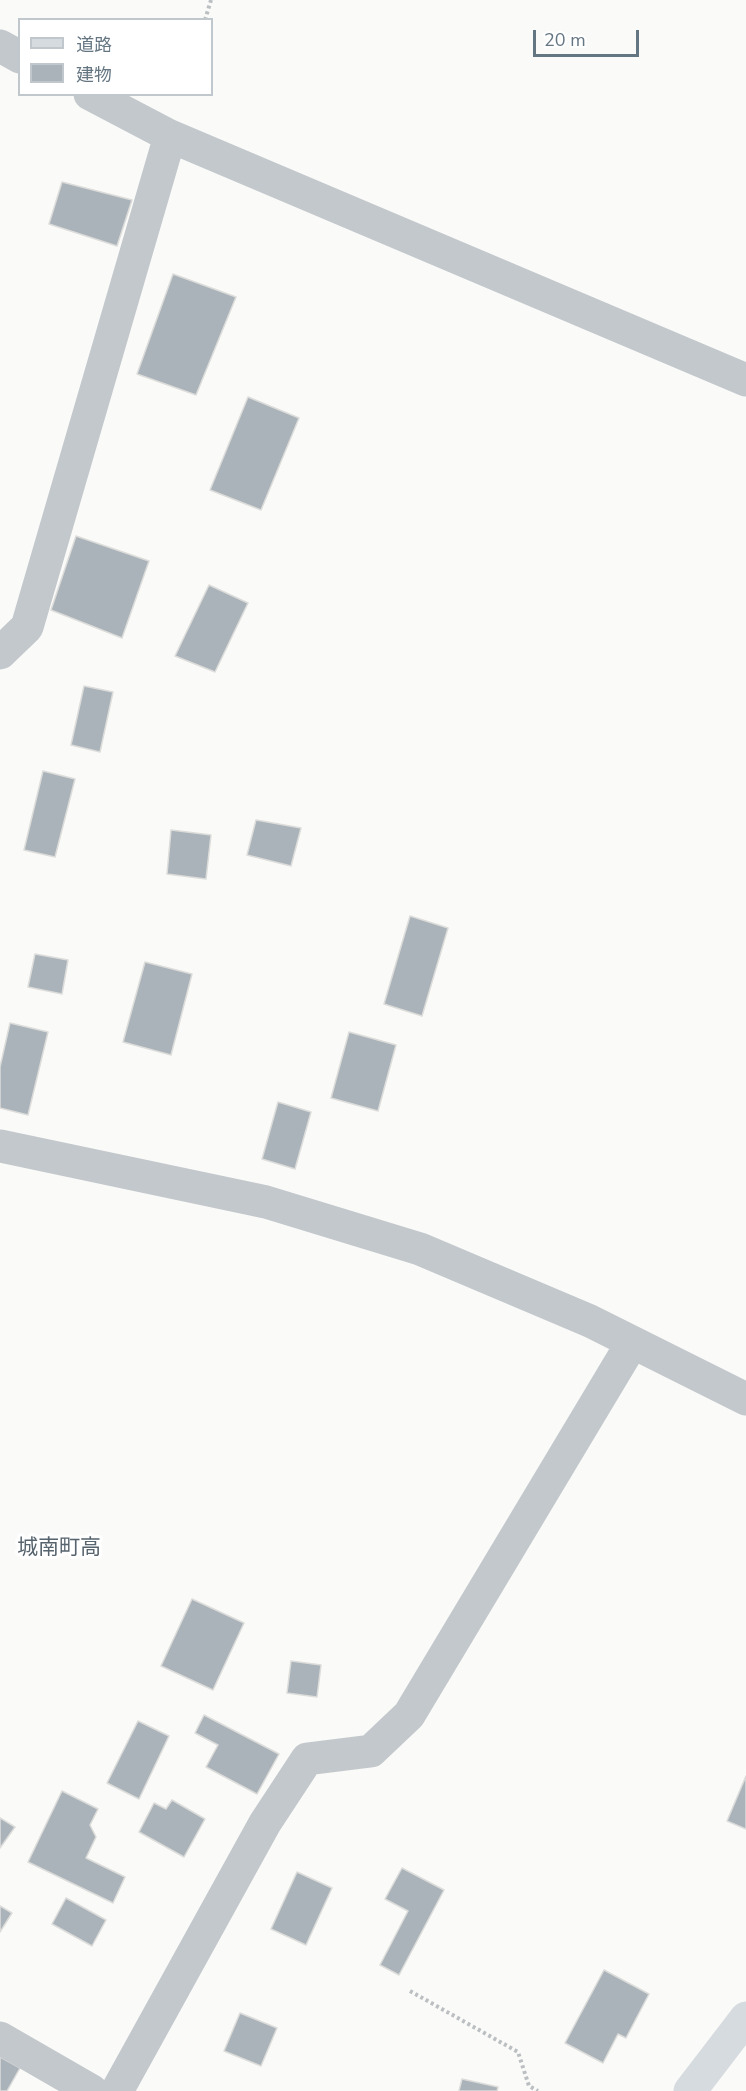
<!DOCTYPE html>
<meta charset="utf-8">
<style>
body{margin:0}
#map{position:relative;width:746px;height:2091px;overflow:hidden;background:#fafaf8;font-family:"Nunito Sans","Noto Sans JP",sans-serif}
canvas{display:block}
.legend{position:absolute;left:18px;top:18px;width:195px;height:78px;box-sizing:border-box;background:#fff;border:2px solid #c1c8cd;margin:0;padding:8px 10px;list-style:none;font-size:18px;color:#657683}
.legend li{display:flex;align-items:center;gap:12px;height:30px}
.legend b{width:30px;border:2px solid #c1c8cd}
.scale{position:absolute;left:533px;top:30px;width:106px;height:27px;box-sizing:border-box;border:3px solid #657683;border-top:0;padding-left:8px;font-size:18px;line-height:21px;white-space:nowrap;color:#657683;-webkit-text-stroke:4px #fff;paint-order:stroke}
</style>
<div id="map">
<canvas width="746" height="2091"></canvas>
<ul class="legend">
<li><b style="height:8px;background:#d6dbdf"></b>道路</li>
<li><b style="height:16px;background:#aab3b9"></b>建物</li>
</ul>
<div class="scale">20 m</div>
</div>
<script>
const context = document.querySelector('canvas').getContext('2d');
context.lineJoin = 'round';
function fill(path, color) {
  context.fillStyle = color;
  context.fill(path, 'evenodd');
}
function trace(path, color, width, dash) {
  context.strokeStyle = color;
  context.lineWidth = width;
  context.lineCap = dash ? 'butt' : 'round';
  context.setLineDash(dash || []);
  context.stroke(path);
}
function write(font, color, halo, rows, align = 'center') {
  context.font = font + ' "Nunito Sans","Noto Sans JP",sans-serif';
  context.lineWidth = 6;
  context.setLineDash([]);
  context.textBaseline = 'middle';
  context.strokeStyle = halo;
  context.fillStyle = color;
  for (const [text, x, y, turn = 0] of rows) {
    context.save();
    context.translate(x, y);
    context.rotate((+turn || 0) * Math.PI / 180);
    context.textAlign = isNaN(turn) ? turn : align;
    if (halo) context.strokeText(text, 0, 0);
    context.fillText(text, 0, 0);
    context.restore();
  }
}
const building = new Path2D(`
 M62,182L132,200L117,246L49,224Z
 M173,274L236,297L196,395L137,374Z
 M248,397L299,418L261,510L210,490Z
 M76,536L149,561L122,638L51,610Z
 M209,585L248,603L215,672L175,656Z
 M84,686L113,692L100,752L71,745Z
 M43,771L75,779L55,857L24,850Z
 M256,820L301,828L291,866L247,855Z
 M171,830L211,835L206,879L167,874Z
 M410,916L448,928L422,1016L384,1004Z
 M35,954L68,960L62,994L28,987Z
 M145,962L192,974L171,1055L123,1042Z
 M10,1023L48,1032L28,1115L0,1108V1067Z
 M349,1032L396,1045L378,1111L331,1098Z
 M278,1102L311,1112L295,1169L262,1159Z
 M192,1599L244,1623L213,1690L161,1666Z
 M291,1661L321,1665L317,1697L287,1693Z
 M204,1715L279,1754L257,1794L206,1767L218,1745L195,1733Z
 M138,1721L169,1736L139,1799L107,1783Z
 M746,1776V1829L727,1821Z
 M62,1791L98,1809L90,1825L96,1837L86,1858L125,1877L113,1903L28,1862Z
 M172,1800L205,1819L184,1857L139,1832L154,1803L166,1809Z
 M0,1818L15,1827L0,1848Z
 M402,1868L444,1890L399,1975L380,1965L408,1911L385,1899Z
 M297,1872L332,1888L306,1945L271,1929Z
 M66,1898L106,1920L92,1946L52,1924Z
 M0,1906L12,1913L0,1932Z
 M604,1970L649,1994L626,2038L618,2034L603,2063L565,2043Z
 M240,2013L277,2028L261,2066L224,2051Z
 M0,2057L20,2068L7,2091H0Z
 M462,2079L498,2087L497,2091H459Z`);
const path = new Path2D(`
 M205,20L211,0
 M410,1991L518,2052L529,2086L538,2091`);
const street = new Path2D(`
 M0,46L20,57
 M90,94L170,136L746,380
 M0,653L27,627L170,136
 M0,1146L266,1202L420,1249L590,1321L746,1399
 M0,2038L92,2091
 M117,2091L265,1823L307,1759L371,1751L409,1715L632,1343`);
const secondary = new Path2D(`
 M690,2091L746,2018`);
const quarterNames = [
 ["城南町高",59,1549]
];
fill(building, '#aab3b9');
trace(building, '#dcdcda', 1.5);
trace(path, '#bbbfc2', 4, [3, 3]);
trace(street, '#c3c8cc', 33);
trace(secondary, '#d6dbdf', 33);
write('21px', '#57646e', '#fff', quarterNames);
</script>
